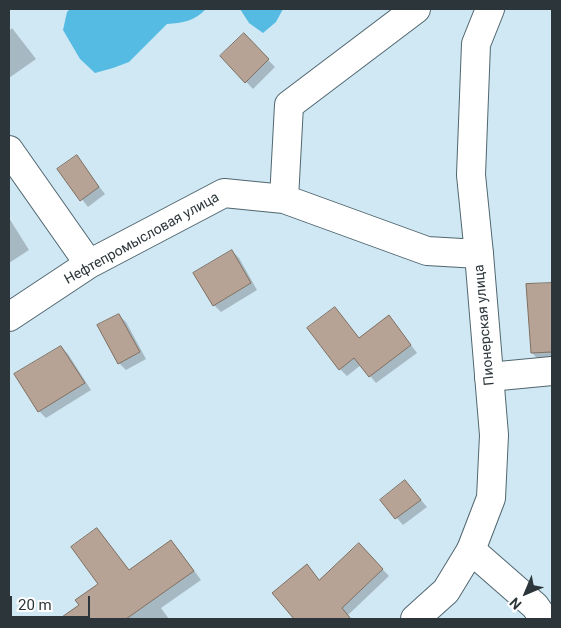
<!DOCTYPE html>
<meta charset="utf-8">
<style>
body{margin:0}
#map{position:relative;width:561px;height:628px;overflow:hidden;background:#d0e8f3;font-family:Roboto,sans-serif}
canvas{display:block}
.frame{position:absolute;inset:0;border:10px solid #2c363a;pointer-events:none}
.north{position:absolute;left:501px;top:568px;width:50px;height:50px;-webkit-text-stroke:4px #fff;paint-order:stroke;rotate:225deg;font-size:14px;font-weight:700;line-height:20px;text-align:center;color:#2c363a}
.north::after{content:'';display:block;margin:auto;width:18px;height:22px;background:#2c363a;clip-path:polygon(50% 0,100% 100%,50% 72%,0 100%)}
.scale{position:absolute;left:10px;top:596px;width:80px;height:22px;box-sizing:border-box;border:2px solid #2c363a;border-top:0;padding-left:6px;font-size:15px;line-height:18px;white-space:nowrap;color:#2c363a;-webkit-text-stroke:4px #fff;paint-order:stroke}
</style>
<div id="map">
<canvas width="561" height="628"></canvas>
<div class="frame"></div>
<div class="north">N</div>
<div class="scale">20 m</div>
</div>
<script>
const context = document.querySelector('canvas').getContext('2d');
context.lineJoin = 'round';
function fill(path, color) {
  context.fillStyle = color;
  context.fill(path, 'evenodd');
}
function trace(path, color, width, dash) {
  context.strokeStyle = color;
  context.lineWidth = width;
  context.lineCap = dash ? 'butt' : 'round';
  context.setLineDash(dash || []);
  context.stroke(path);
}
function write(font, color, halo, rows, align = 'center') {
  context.font = font + ' Roboto,sans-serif';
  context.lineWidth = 4;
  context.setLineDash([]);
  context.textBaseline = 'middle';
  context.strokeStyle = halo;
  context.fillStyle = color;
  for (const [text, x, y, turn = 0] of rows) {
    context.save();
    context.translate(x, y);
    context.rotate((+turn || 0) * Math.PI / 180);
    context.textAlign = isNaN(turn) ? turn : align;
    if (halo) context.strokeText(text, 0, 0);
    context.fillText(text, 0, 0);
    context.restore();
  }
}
const forest = new Path2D(`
 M70,9H206C195,21 182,23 167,24L129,62L113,68L95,73L80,59L63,30L67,12Z
 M240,9H283L276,22L263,33L249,23Z`);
const shadow = new Path2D(`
 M12,28L36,59L9,78V31Z
 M243,34L275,67L253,89L221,56Z
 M76,157L105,194L88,207L59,170Z
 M9,218L29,250L9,263Z
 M232,251L239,258L257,290L221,312L214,305Z
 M552,284V359L539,360L532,353L527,286Z
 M335,308L360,339L395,324L417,353L376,383L361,365L347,376L340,369Z
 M119,315L126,322L146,359L126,370L119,363L99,326Z
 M61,347L68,354L91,390L46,418L39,411Z
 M405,481L427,507L403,525L381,500Z
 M96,529L130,571L171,541L179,550L201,580L161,608L169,619H61L81,606L100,584Z
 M359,545L389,576L348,615L351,619H295L274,593L307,566L320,581Z`);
const building = new Path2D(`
 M244,33L269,59L245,83L220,56Z
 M77,155L99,187L80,201L57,169Z
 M232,250L251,283L213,306L193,273Z
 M552,283V352L531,353L526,284Z
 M335,307L359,338L389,315L411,345L369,377L354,358L339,370L307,328Z
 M119,314L140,352L118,364L97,325Z
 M61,346L85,383L38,412L14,374Z
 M405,480L421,500L395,519L380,500Z
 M97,528L129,570L171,540L194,571L126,619H59L79,605L75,600L98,584L71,547Z
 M359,543L383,569L342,608L351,619H294L272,593L307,564L319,580Z`);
const street = new Path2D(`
 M9,150L89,264
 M284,199L427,251L479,254
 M9,317L89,264L224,193L284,199L289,105L416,9
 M489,377L552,371
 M471,550L535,606L544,619`);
const secondary = new Path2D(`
 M415,619L446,591L471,550L491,498L494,435L479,254L471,175L476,44L490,9`);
const streetNames = [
 ["Нефтепромысловая улица",142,239,-29],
 ["Пионерская улица",485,325,-95]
];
fill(forest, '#56bbe3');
fill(shadow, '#0003');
fill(building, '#b6a395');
trace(building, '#806f61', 1);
trace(street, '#50666f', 30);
trace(secondary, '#50666f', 30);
trace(street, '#fff', 28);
trace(secondary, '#fff', 28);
write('14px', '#2c363a', '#fff', streetNames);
</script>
